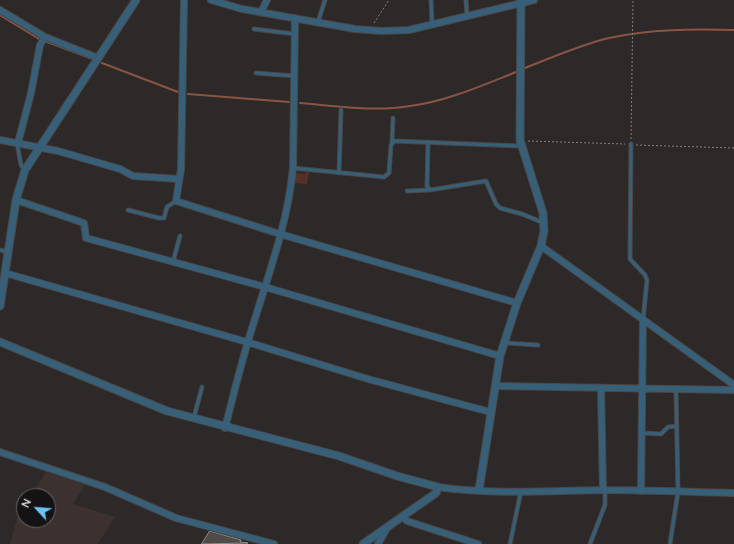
<!DOCTYPE html>
<style>
body{margin:0}
#map{position:relative;width:734px;height:544px;overflow:hidden;background:#2d2928;font-family:Quicksand,sans-serif}
canvas{display:block}
.north{position:absolute;left:16px;top:488px;width:40px;height:40px;box-sizing:border-box;background:#141212;border:1px solid #686666;border-radius:50%;rotate:296deg;font-size:11px;font-weight:700;line-height:16px;text-align:center;color:#e7e4e3}
.north::after{content:'';display:block;margin:auto;width:14px;height:18px;background:#6fc2f4;clip-path:polygon(50% 0,100% 100%,50% 72%,0 100%)}
</style>
<div id="map">
<canvas width="734" height="544"></canvas>
<div class="north">N</div>
</div>
<script>
const context = document.querySelector('canvas').getContext('2d');
context.lineJoin = 'round';
function fill(path, color) {
  context.fillStyle = color;
  context.fill(path, 'evenodd');
}
function trace(path, color, width, dash) {
  context.strokeStyle = color;
  context.lineWidth = width;
  context.lineCap = dash ? 'butt' : 'round';
  context.setLineDash(dash || []);
  context.stroke(path);
}
const built = new Path2D(`
 M46,472L85,485L73,504L115,517L98,544H10L17,519L24,507V520H48V496H31Z`);
const green = new Path2D(`
 M306,171H309L307,184L294,183L296,173L305,174Z`);
const stream = new Path2D(`
 M0,15L39,39L90,58
 M102,63L178,92
 M525,68C553,57 580,45 609,38C651,29 692,29 734,30
 M188,94L289,102
 M300,103C336,106 374,112 410,106C445,102 483,85 516,72`);
const building = new Path2D(`
 M210,531L241,540L240,542L248,543L202,544Z`);
const path = new Path2D(`
 M374,23L389,0
 M631,139L633,0
 M528,141L625,144
 M636,145L734,148`);
const service = new Path2D(`
 M431,0L432,24
 M466,0L467,16
 M318,22L325,0
 M254,29L295,34
 M256,73L295,76
 M428,142L427,186L430,190L486,181L496,204L500,208L522,214L544,223
 M17,143L21,165L24,169
 M392,143L393,118
 M631,144L630,259L645,275L647,280L643,320
 M293,168L384,177L389,173L391,145L394,141L520,146
 M339,173L341,110
 M407,191L430,190
 M128,210L159,218H164L167,207L176,201
 M0,250L8,252
 M173,262L180,236
 M506,343L538,345
 M194,417L202,387
 M642,433L661,434L668,427L677,426
 M510,544L521,491
 M590,544L605,505V490
 M670,544L678,492L676,389`);
const minor = new Path2D(`
 M184,0L181,169L176,201L280,234L517,303
 M211,0L242,9L355,29L381,31L409,30L534,0
 M0,10L45,37L98,58
 M261,12L267,0
 M0,140L58,151L120,169L133,176L179,179
 M18,143L31,93L40,45L45,37
 M16,200L84,223L86,238L265,287L500,356
 M541,246L734,385
 M5,273L247,342L368,379L490,412
 M495,386L734,390
 M601,388L603,490
 M225,428C234,393 242,359 253,325C269,273 288,222 293,168L295,18
 M0,452L105,487L176,518L274,544
 M438,487C493,495 548,491 603,490C647,490 690,492 734,493
 M641,491L643,320
 M403,517L407,521L478,544
 M378,544L387,528`);
const tertiary = new Path2D(`
 M0,306L16,200L25,170L136,0
 M0,342L167,411L339,456L397,476L438,487L436,493L363,544
 M479,490L500,356L517,303L541,246L544,231L543,213L520,140L521,0`);
fill(built, '#3c312e');
fill(green, '#563026');
trace(stream, '#895444', 2);
fill(building, '#4f4b49');
trace(building, '#948f8d', 1);
trace(service, '#4b4746', 5);
trace(minor, '#4b4746', 8);
trace(tertiary, '#4b4746', 9);
trace(path, '#868281', 1, [2, 2]);
trace(service, '#375f78', 3);
trace(minor, '#375f78', 6);
trace(tertiary, '#375f78', 7);
</script>
